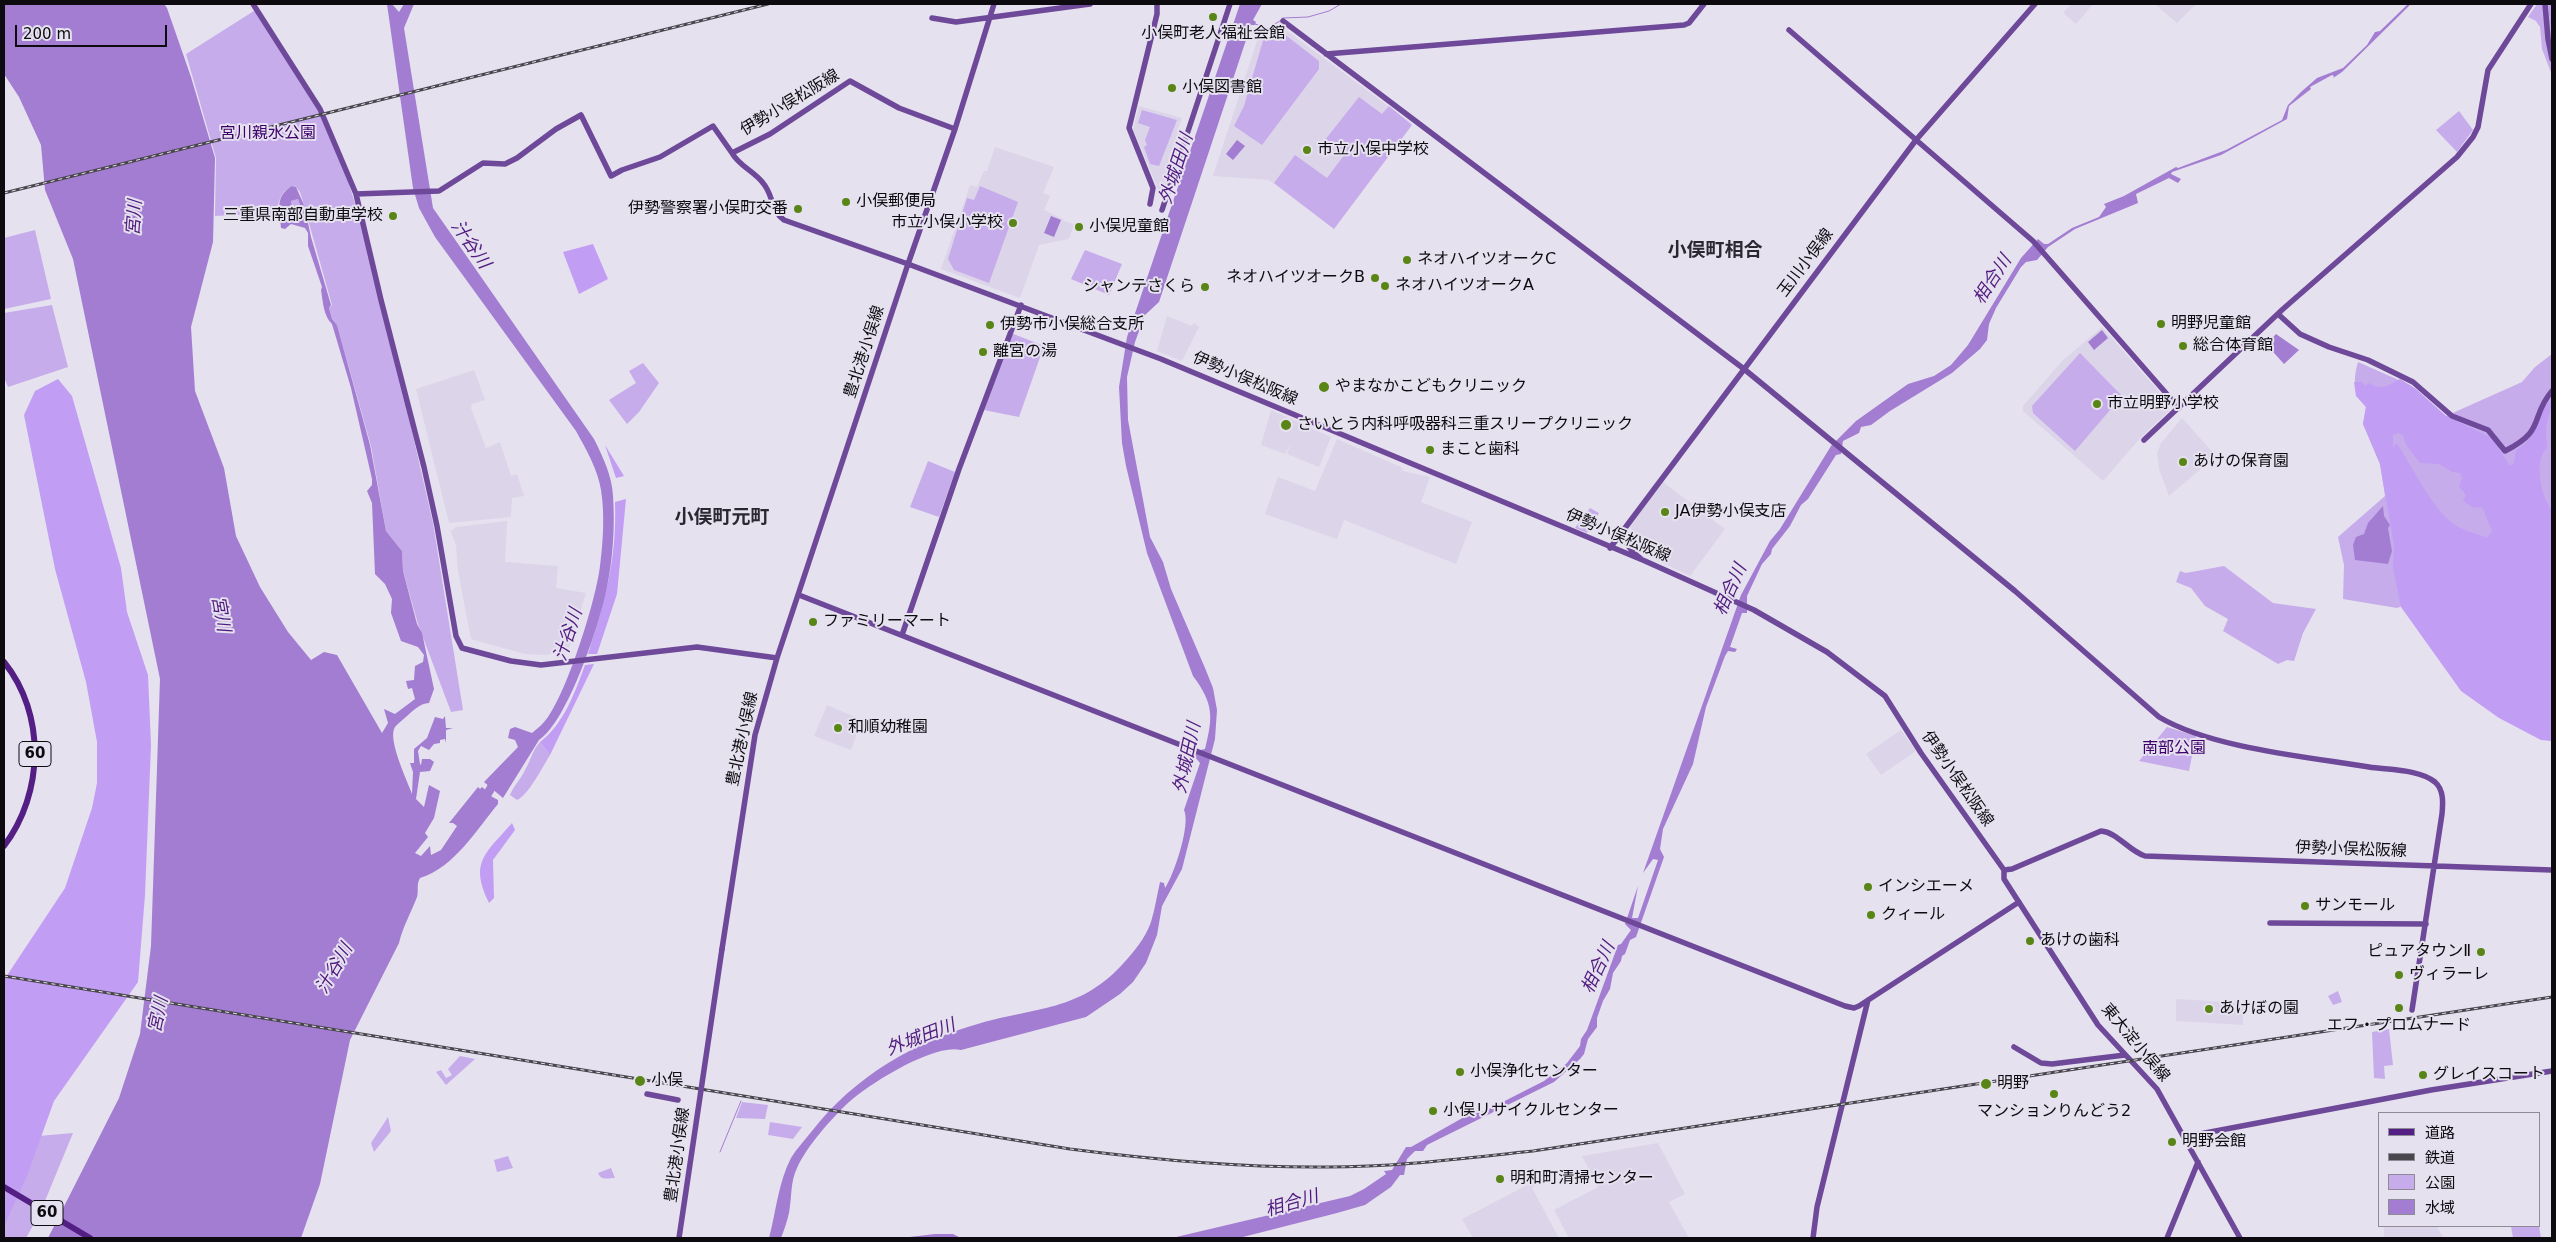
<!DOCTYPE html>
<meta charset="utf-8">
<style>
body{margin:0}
#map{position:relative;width:2556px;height:1242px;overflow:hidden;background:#e6e1ef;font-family:"DejaVu Sans","Noto Sans JP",sans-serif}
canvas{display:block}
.frame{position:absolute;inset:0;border:5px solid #0d0b10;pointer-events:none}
.legend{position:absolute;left:2378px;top:1112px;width:162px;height:115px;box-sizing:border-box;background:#e6e1ef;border:1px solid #8f8b96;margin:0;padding:6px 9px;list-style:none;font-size:15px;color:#0d0b10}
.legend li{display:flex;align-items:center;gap:10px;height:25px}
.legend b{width:25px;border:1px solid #8f8b96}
.scale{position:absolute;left:15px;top:25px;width:152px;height:22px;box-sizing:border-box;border:2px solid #0d0b10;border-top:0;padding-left:6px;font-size:15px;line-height:18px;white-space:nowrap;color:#0d0b10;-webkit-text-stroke:4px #e6e1ef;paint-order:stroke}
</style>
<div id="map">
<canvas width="2556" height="1242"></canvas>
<div class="frame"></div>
<ul class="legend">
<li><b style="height:6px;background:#541f84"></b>道路</li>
<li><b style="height:6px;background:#49464d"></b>鉄道</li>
<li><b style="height:14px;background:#c6aceb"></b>公園</li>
<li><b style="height:14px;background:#a27dd1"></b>水域</li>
</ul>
<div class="scale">200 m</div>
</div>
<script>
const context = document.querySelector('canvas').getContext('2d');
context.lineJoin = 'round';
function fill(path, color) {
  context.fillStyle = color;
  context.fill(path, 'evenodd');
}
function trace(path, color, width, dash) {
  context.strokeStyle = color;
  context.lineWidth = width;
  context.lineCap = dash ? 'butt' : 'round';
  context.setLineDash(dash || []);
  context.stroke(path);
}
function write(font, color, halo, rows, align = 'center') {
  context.font = font + ' "DejaVu Sans","Noto Sans JP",sans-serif';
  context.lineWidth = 4;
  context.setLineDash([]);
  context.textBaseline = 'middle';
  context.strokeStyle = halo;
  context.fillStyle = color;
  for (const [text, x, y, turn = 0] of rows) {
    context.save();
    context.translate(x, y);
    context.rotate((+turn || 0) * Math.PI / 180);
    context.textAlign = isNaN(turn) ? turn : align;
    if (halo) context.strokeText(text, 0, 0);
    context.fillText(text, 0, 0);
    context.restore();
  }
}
const built = new Path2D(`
 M2071,4H2093L2076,24L2063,13Z
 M2155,4H2196L2177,23Z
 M1278,24L1411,123L1334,229L1269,180L1213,176L1261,29L1270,30Z
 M1139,106L1182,118L1177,131L1184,138L1164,198L1158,189L1133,129Z
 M995,147L1054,167L1043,193L1050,196L1044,210L1063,219V221L1074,224L1069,239L1039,245L1020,298L941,269L970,185L977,187L984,171H987Z
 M1167,316L1192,326L1194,323L1199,327L1182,361L1157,351Z
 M2102,327L2169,403V411L2142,436L2103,481L2023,411V406L2063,360Z
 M474,370L485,400L472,404L471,408L486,448L500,442L511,476L517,474L524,496L512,498L511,517L449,523L416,389Z
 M1271,410L1331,437L1319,467L1287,454L1291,443L1285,454L1261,445Z
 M2182,418L2216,456L2169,496L2159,469L2157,453L2161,443Z
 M1337,439L1401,467L1403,471L1430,477L1421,502L1472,522L1456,564L1344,520L1337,539L1265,514L1278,477L1315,491Z
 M1663,482L1725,529L1690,576L1636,550L1629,537L1632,529L1629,527Z
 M507,521L505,562L558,566L556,588L586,593L568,651L545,655L525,654L471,639L458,571L456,546L451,531L456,527Z
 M827,705L862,720L851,750L814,736Z
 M1901,730L1916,751L1881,775L1866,754Z
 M2176,999L2243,1003V1025L2176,1021Z
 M1658,1143L1685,1194L1669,1202L1689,1238H1569L1554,1210L1598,1187L1582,1156Z
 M1533,1182L1535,1186L1532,1188L1559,1238H1473L1462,1219Z
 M2384,1226H2436L2444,1238H2384Z`);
const green = new Path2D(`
 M2537,4H2548L2552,41V75L2542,49L2540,27L2536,21L2528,17Z
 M257,9L322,114L341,159L372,257L433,523L463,710L451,712L418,624L403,571L402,551L386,531L371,446L337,325L332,319L329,308L332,305L305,209L301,210L304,218L298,220L296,216L292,217L291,214L295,212L294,208L289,210L288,206L293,205L291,201L298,199L301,206L304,205L300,192L295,186C282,188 278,201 277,213L215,216L216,158L186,54Z
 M1279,30L1319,61V69L1262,145L1234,126L1244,106L1264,37L1273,35Z
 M1359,97L1382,114L1389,106L1412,125L1334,229L1274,183L1295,155L1327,178L1345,154L1325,140Z
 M1142,110L1177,120L1159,166L1150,164L1144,147L1147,145L1145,140L1150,127L1138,123Z
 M2459,111L2473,130L2457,152L2436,130Z
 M980,186L1018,202L989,283L954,270L948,259L967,198L974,200Z
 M35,230L51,299L4,309V238Z
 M1085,250L1122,264L1109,295L1071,279Z
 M52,305L68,367L8,387L4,377V313Z
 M1011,333L1044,346L1019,417L984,410Z
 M2080,353L2122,396L2075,451L2033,413L2032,406Z
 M2552,354V550L2397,608L2343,599L2344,565L2338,537L2385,496L2380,464L2363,424L2366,407C2353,392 2353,380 2358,362L2410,385L2446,416L2522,382L2535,367Z
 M643,363L659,383L639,412L627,424L609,400L636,383L629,371Z
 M928,461L955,472L939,517L910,507Z
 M1590,508L1599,513L1587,533L1575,528Z
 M2224,566L2273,603L2316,609L2303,633L2294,661L2287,660L2278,664L2223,631L2228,619L2205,606L2191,588L2176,582L2180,571L2186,573Z
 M2167,727L2196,736L2189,771L2139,761Z
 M540,742L550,755C543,766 528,796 517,800L510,795C514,785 521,779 525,770C531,760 532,751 540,742Z
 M2338,991L2342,1002L2333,1005L2328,996Z
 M2389,1029L2393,1065L2384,1066L2385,1079L2374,1078L2372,1032Z
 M460,1056L475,1059L446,1085L436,1072L441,1070L446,1078L452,1075L448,1069Z
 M742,1102L768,1105L765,1119L736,1118Z
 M388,1117L391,1131L374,1152L371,1143Z
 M770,1122L802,1127L793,1139L768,1135Z
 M73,1133L40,1213L26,1238H4V1139Z
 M508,1156L513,1168L497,1172L494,1160Z
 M611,1168L615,1178C608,1178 601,1181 598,1173Z
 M2511,1226H2539L2541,1238H2513Z`);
const forest = new Path2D(`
 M2548,4H2552V41Z
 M593,244L608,279L579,294L563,252Z
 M58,379L72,396L121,568L127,612L148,675L151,745L145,895L138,982L54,1101L27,1176L4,1226V980L65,888L92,808L97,783V742L86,682L55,569L24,415L35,391Z
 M2400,379L2416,389L2446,416L2492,438L2510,466L2514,463L2516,450C2540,437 2536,414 2552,399C2552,409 2548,417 2546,427C2545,433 2547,441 2547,448C2533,460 2541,498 2552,510V741L2541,740L2499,718L2461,691L2401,607L2393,568L2394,545L2380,464L2363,424L2366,407L2356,396L2354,382H2362L2365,386L2369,383C2382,391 2387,386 2400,379ZM2398,433L2403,435L2406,445L2420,463L2439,464L2452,472L2460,473L2462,478L2459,487L2466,495L2463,501L2474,508L2482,507L2492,531L2487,538C2476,533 2464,531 2455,525C2433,510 2412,467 2398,445L2396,443L2394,448L2393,446V435Z
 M605,445L624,476L616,478Z
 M626,499L617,594L597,654H588C605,599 617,560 615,502Z
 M594,664L550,755L540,742C564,724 575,692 585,665Z
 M512,823L515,830L493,860L494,898L489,903C469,862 485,854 512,823Z`);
const water = new Path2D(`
 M4,4H164L167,8L191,77L215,158L213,242L191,327L195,391L224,468L236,536L260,587L288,632L311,660L324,652L337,655L382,733L388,723L384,709L395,714L415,699L412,688L408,689L406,681L414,680L415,666L423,662L424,655L418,647L401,641L391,613L392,599L385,584L375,574L372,503L367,491L372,485V479L351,388L332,324C323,315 323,301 321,290L322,287L308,246V233L305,228L291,224L285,229L281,228C280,210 274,197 292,186L296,187L304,205L301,207L298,199L291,201L292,205L288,207L290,210L294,208L295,212L291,214L292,217L296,216L298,220L304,218L301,210L305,209L311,237L331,305L329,308L332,319L337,325L370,445L386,531L402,551L403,571L417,624L422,633L434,689L429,703C419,704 414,710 407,716C403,720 398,723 395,727C387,739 407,780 412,794L413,772L410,763H414V749L427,738L435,717L443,719L445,716L446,728H453L446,730V743L445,739L440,740V743L434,744L429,750L421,746L418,751L420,764L421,765L422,759H430L434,762L430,771L420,772L416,799L424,807L429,785L440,791L434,818L425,833L428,837L415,853L421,856L430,846L431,855L441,850L457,826L453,823H449L478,787L480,789L482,787L488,792L487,794L498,800V804C477,829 454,868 420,878C416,885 419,890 417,897C411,913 403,926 399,943L350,1040L320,1184L301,1238H48L119,1098L140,1034L151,946L160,679L73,259L45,190L41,145L19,97L4,74Z
 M387,4H392L399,12L404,4H414L404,28L433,208L594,439C603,457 612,476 613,496C615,526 613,557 607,587C600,623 568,721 539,740L503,798L484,782L518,747L515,740L508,738L510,729L515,727L532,733C538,728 544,723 548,717C568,689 596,600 600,566C603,542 605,515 601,490C598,470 586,449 576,431L435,237L419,208L413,188Z
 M1240,4H1262L1253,20L1256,22L1255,25H1251L1159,302L1145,315L1135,342L1127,377L1128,420L1150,537L1163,562L1171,589L1205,668L1213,688L1217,710L1215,739L1182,869L1162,906L1157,935L1146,963L1133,982L1120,994L1086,1017L961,1050C934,1043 869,1084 849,1102C831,1119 807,1146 797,1168C790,1183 792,1197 789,1213C787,1222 784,1230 781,1238H769C776,1212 778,1183 791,1158C797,1148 805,1140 812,1131C855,1076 914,1042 981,1023C1037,1007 1078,1011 1121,966C1133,953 1145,939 1151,922C1155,909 1157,895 1160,882L1164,883L1165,888C1174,875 1191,824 1184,810L1200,763L1195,757H1191L1192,752L1205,749C1213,717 1214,704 1193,676L1147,553L1126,466L1122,443L1119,387L1127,337Z
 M2408,4H2410L2409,6L2342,72L2333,78L2334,76L2332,75L2310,87L2311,89L2289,106L2287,119L2221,155L2172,172L2171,174L2181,179L2178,183L2169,178L2136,194L2138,203L2075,229L2048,247L2037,260L2026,262L2021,267L1996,308L1989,324L1987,340L1980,349L1952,373L1890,411L1871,425L1861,427L1859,433L1843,441L1841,454L1836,455L1808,499L1801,505L1790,526L1772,549L1771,554L1762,564L1747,596V613H1742L1730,647L1737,649L1735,652L1728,651L1725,656L1706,707L1693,764L1663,829L1660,849L1664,857L1636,937L1630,940L1625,954L1622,956L1621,961L1613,973L1610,989L1603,1001L1597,1018V1027L1588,1039L1584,1054L1580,1059L1554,1082L1439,1139L1427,1145L1423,1151H1415L1407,1159L1404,1175H1400L1391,1187L1375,1198L1365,1205L1337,1213L1239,1238H1172L1350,1196L1364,1189L1386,1174L1384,1171L1392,1170L1406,1147H1411L1466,1116L1487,1110L1544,1081L1567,1063L1580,1046L1581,1039L1587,1030L1618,945L1621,944L1631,930L1625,924L1638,886L1632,918H1638L1658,860L1653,859L1643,873L1741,595L1770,541L1780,529L1831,446L1856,421L1908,384L1934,376L1951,365L1968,345L2021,258L2038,239L2044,244H2048L2072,228L2099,217L2106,207L2104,204L2124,196L2176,167L2178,168L2226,150L2282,120L2288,105L2301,92L2317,78L2343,68L2367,45L2375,32L2380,31Z
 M1237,140L1245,146L1233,160L1226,154Z
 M1051,216L1061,220L1054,237L1044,233Z
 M2102,330L2108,338L2094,350L2088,342Z
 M2276,334L2299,350L2284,364L2266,344Z
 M2383,506L2384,516L2390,525L2388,528L2392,551L2388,564L2355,560L2353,545L2356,537L2364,534L2368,523Z
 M935,1234H953L961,1238H901Z`);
const stream = new Path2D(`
 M1283,18L1308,17L1329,11L1341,4
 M1255,24L1268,28L1280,21
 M720,1152L741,1101`);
const river = new Path2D(`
 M482,803L497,778`);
const secondary = new Path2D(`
 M253,4L320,109L356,194L439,191L483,163L505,164L517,158L556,129L581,115L611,176L622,170L660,157L713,126L732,153L770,134L850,81L899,108L955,129L908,264L1161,359L1645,561L1754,610L1827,652L1885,696L1921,753L2004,870
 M2545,4L2548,39L2552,59
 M932,18L956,22L1090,4
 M1283,21L1744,369L2015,591L2159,717C2211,748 2308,757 2369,767C2388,770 2419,769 2435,782C2444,790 2443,803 2442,814L2412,1010
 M1789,30L2033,241L2179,408
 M1326,54L1684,25L1689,23L1704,4
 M955,129L994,4
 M356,194L381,300L424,467L437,526L456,636L462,648L511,661L541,665L697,647L777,658
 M1150,204L1153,188L1129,128L1157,14V4
 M1162,210L1230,4
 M2278,314L2300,334L2329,347L2368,360L2413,382L2452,416L2488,430L2505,451C2547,430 2529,418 2552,391
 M2144,440L2283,309L2457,157L2473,137L2478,127L2488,70L2531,4
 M1624,529C1622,541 1631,551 1640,558
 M1610,548L1916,140L2035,4
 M799,595L1845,1006L1854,1008L1859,1006L2019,902
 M902,635L959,469L1021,305
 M2004,870L2012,869L2101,831C2117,832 2129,851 2145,856L2552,870
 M2004,870V879L2098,1025L2157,1089L2240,1238
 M2270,923L2426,924
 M722,949L755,735L777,658L908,264L784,220C771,211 773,194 763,183C754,171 739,166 732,153
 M2014,1047L2041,1063L2052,1064L2125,1055
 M647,1094L678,1100
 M2184,1137L2431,1090L2552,1071
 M1813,1238L1817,1207L1868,1000
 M2167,1238L2198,1162`);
const primary = new Path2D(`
 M4,662C46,714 44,793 4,846
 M4,1187L90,1238`);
const rail = new Path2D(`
 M4,193L768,4
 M4,976L1070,1149C1156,1160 1242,1168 1328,1167C1397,1167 1465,1158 1533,1151L2552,997`);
const secondaryBridge = new Path2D(`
 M679,1238L722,949`);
const markers = [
 [1213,17,5,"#588515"],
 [1172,88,5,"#588515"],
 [1307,150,5,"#588515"],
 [846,202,5,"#588515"],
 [798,209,5,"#588515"],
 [393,216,5,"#588515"],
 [1013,223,5,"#588515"],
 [1079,227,5,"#588515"],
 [1407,260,5,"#588515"],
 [1375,278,5,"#588515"],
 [1385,286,5,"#588515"],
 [1205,287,5,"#588515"],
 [2161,324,5,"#588515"],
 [990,325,5,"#588515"],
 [2183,346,5,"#588515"],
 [983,352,5,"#588515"],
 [1324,387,6,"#588515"],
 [2097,404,5,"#588515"],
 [1286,425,6,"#588515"],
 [1430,450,5,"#588515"],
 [2183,462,5,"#588515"],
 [1665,512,5,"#588515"],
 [813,622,5,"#588515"],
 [838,728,5,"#588515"],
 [1868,887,5,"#588515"],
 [2305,906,5,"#588515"],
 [1871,915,5,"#588515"],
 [2030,941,5,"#588515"],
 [2481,952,5,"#588515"],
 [2399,975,5,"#588515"],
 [2399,1008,5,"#588515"],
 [2209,1009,5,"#588515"],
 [1460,1072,5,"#588515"],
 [2423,1075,5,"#588515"],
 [640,1081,6,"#588515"],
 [1986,1084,6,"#588515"],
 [2054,1094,5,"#588515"],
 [1433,1111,5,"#588515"],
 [2172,1142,5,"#588515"],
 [1500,1179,5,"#588515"]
];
const shields = [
 [35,754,32],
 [47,1213,32]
];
const shieldNames = [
 ["60",35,754],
 ["60",47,1213]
];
const poiNames = [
 ["小俣町老人福祉会館",1213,34,"center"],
 ["小俣図書館",1182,88],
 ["市立小俣中学校",1317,150],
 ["小俣郵便局",856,202],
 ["伊勢警察署小俣町交番",788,209,"right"],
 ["三重県南部自動車学校",383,216,"right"],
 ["市立小俣小学校",1003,223,"right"],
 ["小俣児童館",1089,227],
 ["ネオハイツオークC",1417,260],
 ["ネオハイツオークB",1365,278,"right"],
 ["ネオハイツオークA",1395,286],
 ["シャンテさくら",1195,287,"right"],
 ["明野児童館",2171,324],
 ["伊勢市小俣総合支所",1000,325],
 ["総合体育館",2193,346],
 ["離宮の湯",993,352],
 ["やまなかこどもクリニック",1335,387],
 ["市立明野小学校",2107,404],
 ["さいとう内科呼吸器科三重スリープクリニック",1297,425],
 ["まこと歯科",1440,450],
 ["あけの保育園",2193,462],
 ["JA伊勢小俣支店",1675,512],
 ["ファミリーマート",823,622],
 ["和順幼稚園",848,728],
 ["インシエーメ",1878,887],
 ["サンモール",2315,906],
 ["クィール",1881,915],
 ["あけの歯科",2040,941],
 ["ピュアタウンⅡ",2471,952,"right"],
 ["ヴィラーレ",2409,975],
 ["あけぼの園",2219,1009],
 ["エフ・プロムナード",2399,1026,"center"],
 ["小俣浄化センター",1470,1072],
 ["グレイスコート",2433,1075],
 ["小俣",651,1081],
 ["明野",1997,1084],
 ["小俣リサイクルセンター",1443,1111],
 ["マンションりんどう2",2054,1112,"center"],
 ["明野会館",2182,1142],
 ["明和町清掃センター",1510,1179]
];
const streetNames = [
 ["伊勢小俣松阪線",790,103,-31],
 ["玉川小俣線",1806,263,-53],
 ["豊北港小俣線",865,352,-72],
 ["伊勢小俣松阪線",1245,379,23],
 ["伊勢小俣松阪線",1618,536,23],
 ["豊北港小俣線",743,739,-78],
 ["伊勢小俣松阪線",1957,779,55],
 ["伊勢小俣松阪線",2351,850,2],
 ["東大淀小俣線",2135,1043,50],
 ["豊北港小俣線",678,1155,-82]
];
const parkNames = [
 ["宮川親水公園",268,134],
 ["南部公園",2174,749]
];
const waterNames = [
 ["外城田川",1177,169,-72],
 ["宮川",135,218,-86],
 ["汁谷川",470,245,55],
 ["相合川",1993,280,-57],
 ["相合川",1731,590,-66],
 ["宮川",220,614,80],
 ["汁谷川",569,635,-72],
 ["外城田川",1188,758,-78],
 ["相合川",1599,968,-65],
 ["汁谷川",335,969,-60],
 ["宮川",159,1015,-78],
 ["外城田川",921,1038,-21],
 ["相合川",1292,1204,-16]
];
const quarterNames = [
 ["小俣町相合",1715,251],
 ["小俣町元町",722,518]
];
fill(built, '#dcd4e9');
fill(green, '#c6aceb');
fill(forest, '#c29df4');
fill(water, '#a27dd1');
trace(stream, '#a27dd1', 1);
trace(river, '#a27dd1', 9);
trace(secondary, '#6e4999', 5.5);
trace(primary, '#541f84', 6);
trace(rail, '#49464d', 3);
trace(rail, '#e6e1ef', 1, [4]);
trace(secondaryBridge, '#6e4999', 5.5);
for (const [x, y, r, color] of markers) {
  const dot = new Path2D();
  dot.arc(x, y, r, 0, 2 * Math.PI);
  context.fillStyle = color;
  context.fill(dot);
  trace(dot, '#e6e1ef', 2);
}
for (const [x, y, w] of shields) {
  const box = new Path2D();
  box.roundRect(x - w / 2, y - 12.5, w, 25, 4);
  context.fillStyle = '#e6e1ef';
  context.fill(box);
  trace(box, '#0d0b10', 1);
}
write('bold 15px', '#0d0b10', null, shieldNames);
write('16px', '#0d0b10', '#e6e1ef', poiNames, 'left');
write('16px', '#0d0b10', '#e6e1ef', streetNames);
write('16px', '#3e006a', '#e6e1ef', parkNames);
write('italic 18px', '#501b7f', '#e6e1ef', waterNames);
write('bold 19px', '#2b2731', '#e6e1ef', quarterNames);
</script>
